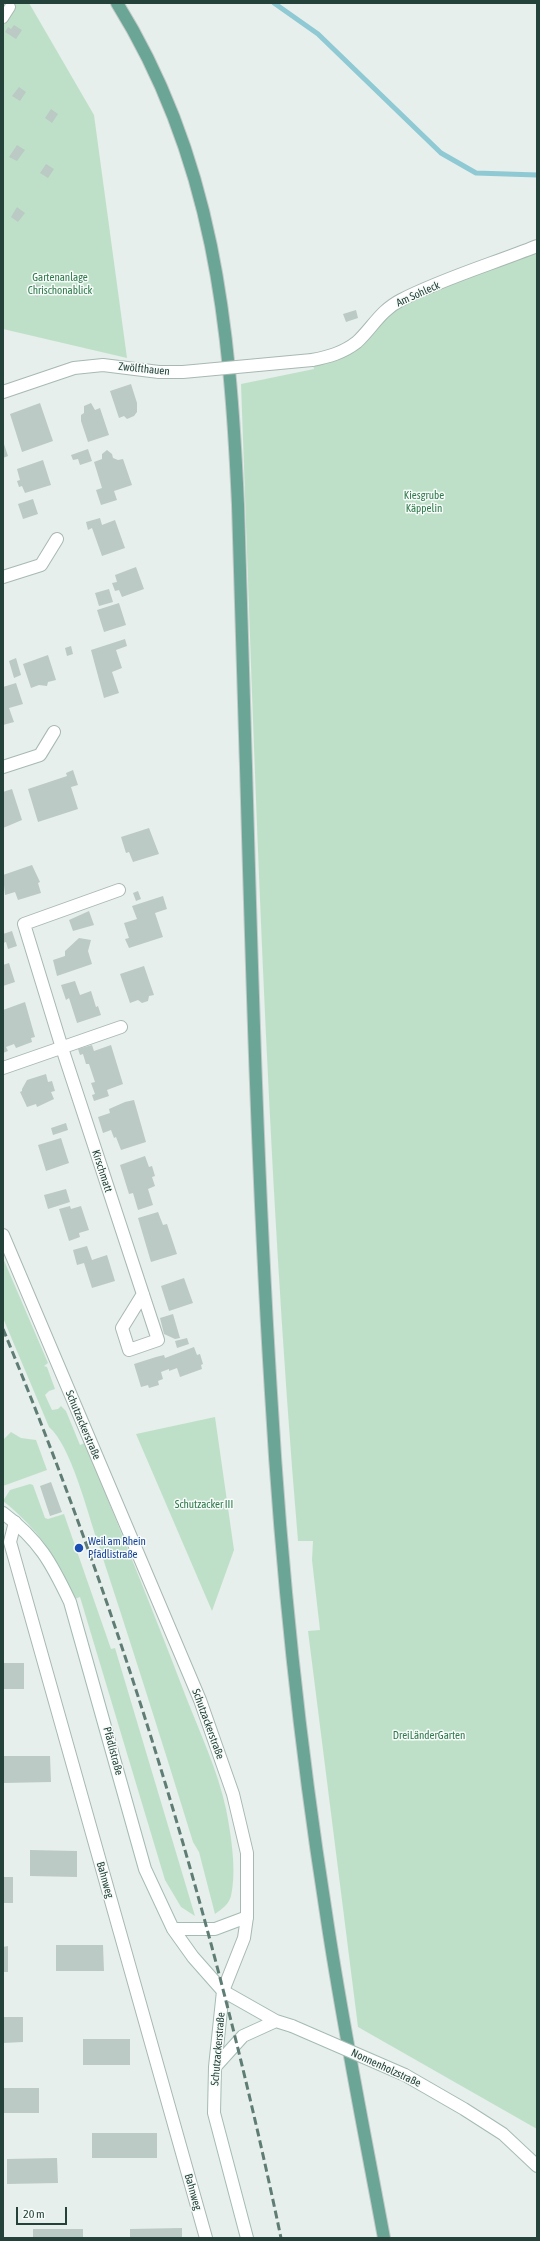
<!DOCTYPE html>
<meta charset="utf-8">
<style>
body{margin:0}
#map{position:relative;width:540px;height:2241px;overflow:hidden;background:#e6efeb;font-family:"Asap Condensed",sans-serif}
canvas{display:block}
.frame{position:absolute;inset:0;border:4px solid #24423a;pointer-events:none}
.scale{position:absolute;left:16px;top:2207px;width:51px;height:18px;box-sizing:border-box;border:2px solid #24423a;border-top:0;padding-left:5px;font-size:12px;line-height:14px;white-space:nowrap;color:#24423a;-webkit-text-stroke:3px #f7fbf9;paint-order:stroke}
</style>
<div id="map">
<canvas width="540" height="2241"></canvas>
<div class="frame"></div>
<div class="scale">20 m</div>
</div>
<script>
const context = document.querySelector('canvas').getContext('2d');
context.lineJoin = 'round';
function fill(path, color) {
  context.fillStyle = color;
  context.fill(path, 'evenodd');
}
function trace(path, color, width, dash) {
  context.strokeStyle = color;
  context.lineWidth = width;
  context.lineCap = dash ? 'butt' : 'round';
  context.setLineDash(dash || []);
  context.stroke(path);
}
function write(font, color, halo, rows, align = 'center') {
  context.font = font + ' "Asap Condensed",sans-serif';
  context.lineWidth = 3;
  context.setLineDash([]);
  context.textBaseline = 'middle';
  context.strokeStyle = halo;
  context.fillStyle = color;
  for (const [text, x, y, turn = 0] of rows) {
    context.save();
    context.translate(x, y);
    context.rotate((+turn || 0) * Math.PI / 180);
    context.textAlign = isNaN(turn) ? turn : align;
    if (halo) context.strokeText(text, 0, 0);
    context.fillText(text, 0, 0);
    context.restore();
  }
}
const green = new Path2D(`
 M3,3H29L94,115L127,358L3,329Z
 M537,246V2129L358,2027L308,1631L320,1630L312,1560L313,1541H298C266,1156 255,770 241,384L314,369L312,360L336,354L390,307Z
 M3,1258L48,1363L44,1366L47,1367L55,1389L49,1391L45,1395L52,1410L58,1409L61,1406L66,1411L80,1445L85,1443C119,1528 154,1612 186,1697C200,1733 218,1771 226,1809C231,1834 237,1871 231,1896C229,1904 222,1909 215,1914L199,1852L193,1842C162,1741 130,1641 97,1540C87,1511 71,1446 49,1427L3,1318Z
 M215,1417L234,1550L212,1611L136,1434Z
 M11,1432L21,1438L36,1440L47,1470L3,1486V1440Z
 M30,1484L33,1485L45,1518L48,1519L64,1514L111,1649L115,1648L195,1916L181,1907L165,1880L80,1597L75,1599C59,1559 37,1528 3,1501L10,1490Z`);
const stream = new Path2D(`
 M274,3L318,34L441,153L476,173L537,175`);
const building = new Path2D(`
 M14,25L22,30L16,39L5,32L8,27L11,29Z
 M19,87L26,92L20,101L12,96Z
 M51,109L58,114L52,123L45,118Z
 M17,145L25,150L17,161L9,157Z
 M46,164L54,169L48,178L40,173Z
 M17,207L25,213L18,222L11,217Z
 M35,284L42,286L38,297L32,295Z
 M356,310L358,318L346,322L343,314Z
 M131,384L137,403V412L134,416L127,419L124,416L119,418L110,391Z
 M40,403L53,441L22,452L10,414Z
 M91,403L95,410L100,408L109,435L88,442L81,421V415L84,413V406Z
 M3,441L8,456L3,458Z
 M88,449L92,461L80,465L78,459L73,460L71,455Z
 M107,450L112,454L113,458L118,460L123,459L132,485L114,491L117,500L101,505L96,490L102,488L94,462L102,459V454Z
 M43,460L51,485L25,493L22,486L19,487L17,481L20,480L17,469Z
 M33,499L38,514L23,519L18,504Z
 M100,518L102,525L115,520L125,548L102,556L92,528L88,530L86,522Z
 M136,567L144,589L122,597L119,590L115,591L112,583L117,582L115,575Z
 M109,589L113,602L99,606L95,593Z
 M119,603L126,625L104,632L97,610Z
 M125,639L127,646L116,650L122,668L112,672L119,693L104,698L91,650Z
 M71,646L73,654L67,656L65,648Z
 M48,655L56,680L48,682L47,686L39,685L31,688L23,664Z
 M16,658L21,675L14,678L9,661Z
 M16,683L23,704L9,708L14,722L3,725V687Z
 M73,770L78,785L71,787L78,809L38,822L28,789L67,776L66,773Z
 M12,789L22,820L3,828V792Z
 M149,828L159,854L133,862L129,852L126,853L121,837Z
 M32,865L40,882L38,883L41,893L18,900L15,892L5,895L3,875Z
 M138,891L141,899L136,901L133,893Z
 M163,896L167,909L155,913L163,937L129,948L125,939L129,938L124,923L137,919L132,906Z
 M89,911L94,925L73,931L69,920Z
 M12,931L17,946L8,949L6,942L3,943V934Z
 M79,938L91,940L88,951L92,964L57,976L53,960L65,956V951Z
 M9,963L15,982L3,986V965Z
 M144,966L154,995L149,996L148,1001L142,1003L138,1000L130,1003L120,974Z
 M75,981L80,995L91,991L96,1007L98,1006L101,1015L77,1023L69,998L66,1000L61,985Z
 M25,1002L35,1037L31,1038L32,1042L16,1048L14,1044L6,1047L8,1051L3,1053V1010Z
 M92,1045L94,1051L111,1045L123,1084L107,1090L109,1096L94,1101L92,1095L95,1094L91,1083L95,1082L89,1064H86L83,1054L80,1055L78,1049Z
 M46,1074L48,1082L52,1081L55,1091L51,1092L54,1099L37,1107L36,1104L27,1107L20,1092L22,1091V1089L27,1080Z
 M134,1100L146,1142L121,1150L116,1137L114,1138L111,1130L103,1133L98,1117L110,1113L109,1109L125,1102Z
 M66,1123L68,1130L53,1135L51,1128Z
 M61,1138L69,1163L46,1171L38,1145Z
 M145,1156L149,1167L152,1166L155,1176L152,1177L155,1186L148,1189L153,1205L138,1210L133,1193L129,1194L120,1165Z
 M66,1189L70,1202L48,1209L44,1195Z
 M70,1206L71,1209L81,1206L89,1230L79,1233L80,1237L69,1241L59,1209Z
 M158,1212L163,1225L167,1224L177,1254L151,1262L138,1218Z
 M87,1246L92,1260L107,1255L115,1281L92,1288L84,1263L77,1265L73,1250Z
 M184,1278L193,1303L169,1311L161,1286Z
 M173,1314L180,1338L175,1339L164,1334L160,1318Z
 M187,1338L189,1344L177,1348L175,1341Z
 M194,1347L197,1355L200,1354L203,1364L201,1365L202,1369L180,1377L177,1368L169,1371V1369L161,1372L163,1379L158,1381L159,1385L149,1388L148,1385L141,1387L134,1364L156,1357L164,1355L165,1358Z
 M51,1482L62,1512L50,1516L40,1486Z
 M3,1663H24V1689H3Z
 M3,1756H50L51,1782L4,1783Z
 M30,1850L77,1851V1877L30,1876Z
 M3,1877H13V1903H3Z
 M56,1945H103L104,1971H56Z
 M8,1946V1972H3V1947Z
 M3,2017H23V2042L3,2043Z
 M83,2039H130V2065H83Z
 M3,2088H39V2113H3Z
 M92,2133H157V2158H92Z
 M57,2158L58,2183L7,2184V2159Z
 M182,2228V2238H130V2229Z
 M33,2229H83V2238H33Z`);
const lane = new Path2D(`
 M3,18L10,7`);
const street = new Path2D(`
 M312,360C328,357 343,353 357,342C372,328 381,310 401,300C444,278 492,264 537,246
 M3,392L74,368L103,365L159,372
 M3,577L41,565L57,539
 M3,767L40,755L54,732
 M119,890L24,924L62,1048L158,1340L129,1350L122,1328L143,1294
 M3,1068L121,1027
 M3,1235L200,1700L233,1794L247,1853V1917L244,1938L223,1991
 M15,1522L10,1542L206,2238`);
const secondary = new Path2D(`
 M3,1513C39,1540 51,1562 70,1602L145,1869L173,1929L193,1957L223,1991L276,2021L292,2026
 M173,1929H215L247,1917
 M223,1991L215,2067L214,2113L247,2238
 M215,2067L243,2036L276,2021
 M405,2075L464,2109L503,2134L537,2166`);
const primary = new Path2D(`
 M117,3C214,159 230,326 238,505C241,593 243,680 246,767C252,976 258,1184 271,1393C281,1567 299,1741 326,1913C342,2022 364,2130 384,2238`);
const rail = new Path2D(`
 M3,1329C125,1623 216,1927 281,2238`);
const streetBridge = new Path2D(`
 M159,372H183L312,360`);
const secondaryBridge = new Path2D(`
 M292,2026L405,2075`);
const markers = [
 [79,1548,5,"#1a4fb4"]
];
const parkNames = [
 ["Gartenanlage",60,278],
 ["Chrischonablick",60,291],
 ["Kiesgrube",424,496],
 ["Käppelin",424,509],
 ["Schutzacker III",204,1505],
 ["DreiLänderGarten",429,1736]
];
const streetNames = [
 ["Am Sohleck",418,294,-24],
 ["Zwölfthauen",144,369,6],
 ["Kirschmatt",102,1171,72],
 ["Schutzackerstraße",83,1425,67],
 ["Schutzackerstraße",208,1724,70],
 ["Pfädlistraße",113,1751,75],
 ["Bahnweg",105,1880,74],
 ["Schutzackerstraße",218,2049,-85],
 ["Nonnenholzstraße",386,2068,25],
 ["Bahnweg",193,2192,74]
];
const transitNames = [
 ["Weil am Rhein",88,1542],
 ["Pfädlistraße",88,1555]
];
fill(green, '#bfe0c8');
trace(stream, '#8ec9d4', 5);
fill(building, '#bbcac4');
trace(lane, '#a8b8b2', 12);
trace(street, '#a8b8b2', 14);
trace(secondary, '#a4bbb3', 14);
trace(primary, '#c2cac8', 14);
trace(lane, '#fff', 10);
trace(street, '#fff', 12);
trace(secondary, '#fff', 12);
trace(primary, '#6aa596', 12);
trace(rail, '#5f7d75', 3, [8, 4]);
trace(streetBridge, '#a8b8b2', 14, []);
trace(secondaryBridge, '#a4bbb3', 14, []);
trace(streetBridge, '#fff', 12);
trace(secondaryBridge, '#fff', 12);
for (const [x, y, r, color] of markers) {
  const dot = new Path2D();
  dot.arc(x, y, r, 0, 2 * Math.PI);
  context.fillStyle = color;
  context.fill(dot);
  trace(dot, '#f7fbf9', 1.5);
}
write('11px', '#2d7a4b', '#f7fbf9', parkNames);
write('11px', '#24423a', '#f7fbf9', streetNames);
write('11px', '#164399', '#f7fbf9', transitNames, 'left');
</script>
